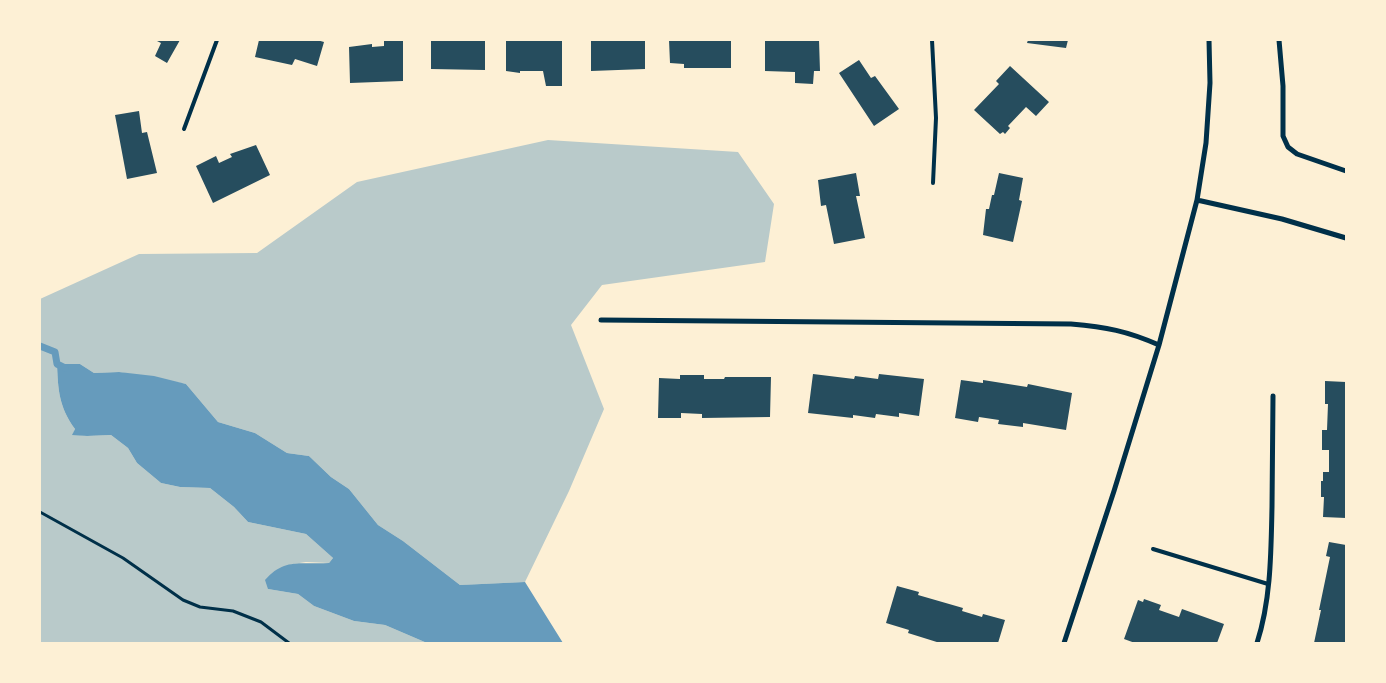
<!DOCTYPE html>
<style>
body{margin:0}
#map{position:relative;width:1386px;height:683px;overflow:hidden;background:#fdf0d5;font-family:"Sofia Sans Condensed",sans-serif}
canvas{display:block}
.frame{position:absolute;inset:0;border:41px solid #fdf0d5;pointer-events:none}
</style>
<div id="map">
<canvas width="1386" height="683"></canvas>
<div class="frame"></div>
</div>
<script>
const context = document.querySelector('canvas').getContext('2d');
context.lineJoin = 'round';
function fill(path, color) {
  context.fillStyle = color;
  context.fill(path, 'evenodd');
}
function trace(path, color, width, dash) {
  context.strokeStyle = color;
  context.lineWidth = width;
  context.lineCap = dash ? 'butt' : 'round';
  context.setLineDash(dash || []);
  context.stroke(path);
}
const green = new Path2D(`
 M548,140L738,152L774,204L765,262L602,285L571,325L604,409L569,491L525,582L460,585L403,541L378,525L349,489L331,477L309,456L287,453L255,433L218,422L186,384L119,372L94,373L80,364H57C58,390 59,407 75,429L73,434L87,436L111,435L128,448L137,463L161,483L180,487L210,488L234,507L248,522L306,534L333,558L329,563L306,562L293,564L268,589L298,594L314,606L354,621L385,625L427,643H40V299L139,254L257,253L357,182Z`);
const water = new Path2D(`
 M57,364H80L94,373L119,372L154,376L186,384L218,422L255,433L287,453L309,456L331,477L349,489L378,525L403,541L460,585L525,582L563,643H427L385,625L354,621L314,606L298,594L268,589L265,580C285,557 302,565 329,563L333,558L306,534L248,522L234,507L210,488L180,487L161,483L137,463L128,448L111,435L87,436L72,435L75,429C59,407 58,390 57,364Z`);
const stream = new Path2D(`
 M40,346L55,352L57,364L65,368`);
const building = new Path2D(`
 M155,40H180L167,63L155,56L161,43Z
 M259,40H317L324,42L317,66L295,59L292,65L255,57Z
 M403,40V81L350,83L349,47L372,44V47L384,46V41Z
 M431,40H485V70L431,69Z
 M506,40H562V86H546L543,71H520V73L506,71Z
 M591,40H645V69L591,71Z
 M669,40H731V68H684V64L670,63Z
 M765,40H819L820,71H814L813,84L795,83V72L765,71Z
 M1028,40H1068L1066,48L1027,43Z
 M859,60L871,78L875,76L899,109L874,126L839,73Z
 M1010,66L1049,102L1036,116L1026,107L1008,126L1010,128L1005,134L1003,132L1000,134L974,110L999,84L996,81Z
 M139,111L142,133L147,132L157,173L127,179L115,115Z
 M256,145L270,175L213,203L196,166L216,156L219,163L232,157L230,154Z
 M856,173L860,196H856L865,238L834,244L826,205L821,206L818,180Z
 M999,173L1023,178L1019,200L1022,201L1013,242L983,235L986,209H989L992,195H994Z
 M813,374L854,379L855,376L878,379L879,374L924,379L919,416L899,413V417L876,414L875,418L853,415V418L808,413Z
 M680,375H704V379H724L725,377H771L770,417L702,418V414L681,413V418H658L659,378L680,379Z
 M961,380L983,383V380L1027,387L1028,384L1072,393L1066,430L1023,423V427L998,424L999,420L979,417L978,422L955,418Z
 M1325,381L1346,382V518L1323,517L1324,497H1321V481H1323V472H1329V450H1322V430H1327L1328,404H1325Z
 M1329,542L1346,545V643H1314L1321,610H1319L1330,557L1326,556Z
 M897,586L919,592L918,595L963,608L962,611L982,617L983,614L1005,620L998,643H940L908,633L909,630L886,623Z
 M1144,599L1161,605L1159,610L1179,617L1182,609L1224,624L1217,643H1135L1124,639L1138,600L1143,602Z`);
const path = new Path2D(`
 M40,512L123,558L183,600L200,607L233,611L261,622L289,643`);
const service = new Path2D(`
 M932,40L936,118L933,183
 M184,129L217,40
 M1153,549L1268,584`);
const minor = new Path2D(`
 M1279,40L1283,86V136L1288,147L1297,154L1346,171
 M1197,200L1282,219L1346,238
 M601,320L1071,324C1106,327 1127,331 1159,345
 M1064,643L1114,491L1159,345L1197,200L1206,143L1210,83L1209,40
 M1257,643C1271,600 1271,552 1272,507C1272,470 1273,433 1273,396`);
fill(green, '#b9caca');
fill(water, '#669bbc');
trace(stream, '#669bbc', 7);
fill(building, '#264d5e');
trace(path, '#003049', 3);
trace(service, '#003049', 4);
trace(minor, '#003049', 5);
</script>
